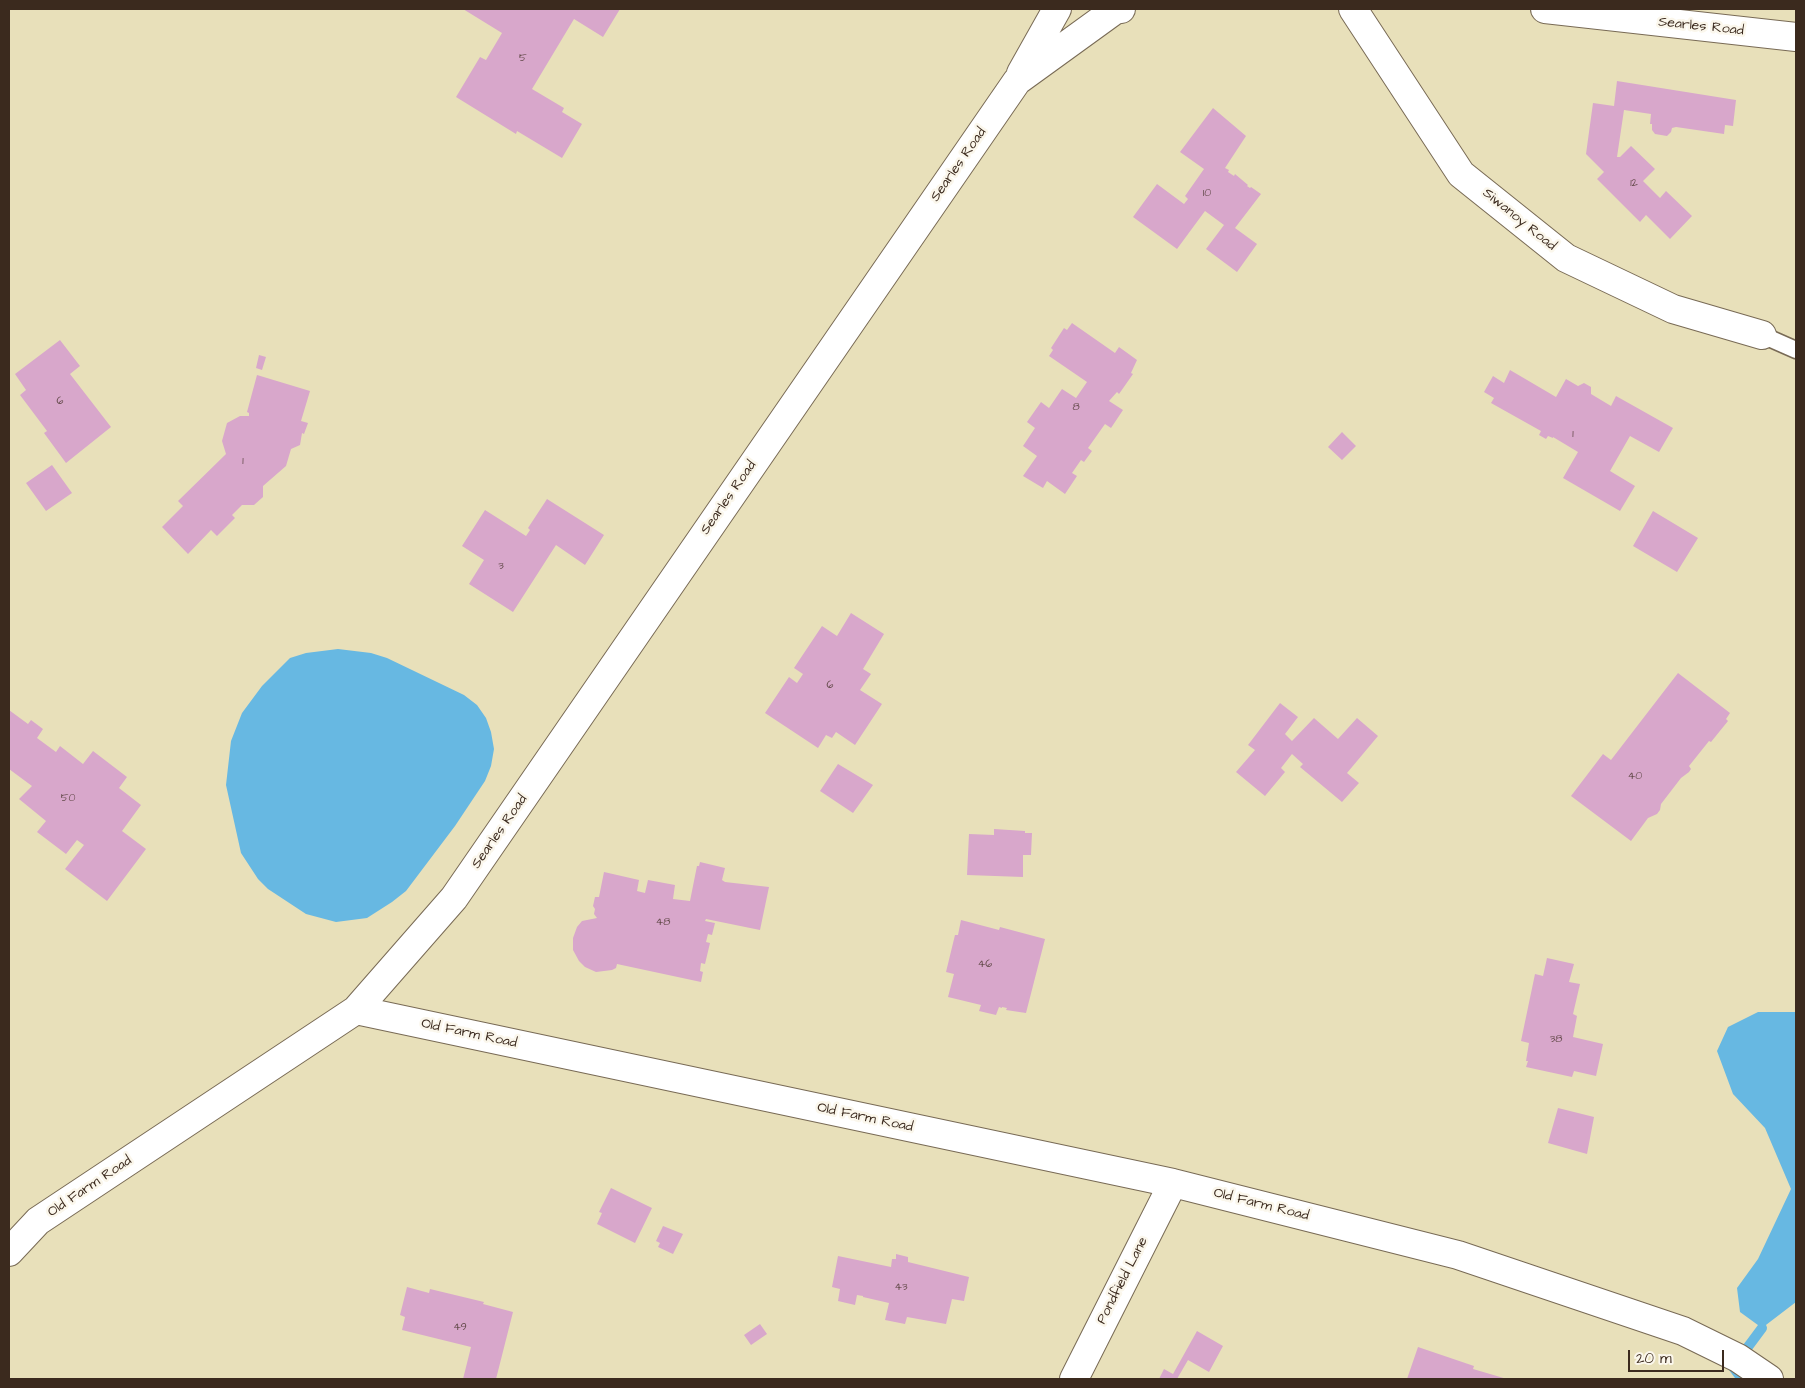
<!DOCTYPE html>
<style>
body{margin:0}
#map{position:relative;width:1805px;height:1388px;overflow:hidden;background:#e8e0ba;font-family:"Architects Daughter",sans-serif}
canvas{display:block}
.frame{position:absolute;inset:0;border:10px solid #3b2a1e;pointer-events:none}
.scale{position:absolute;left:1628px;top:1350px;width:96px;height:22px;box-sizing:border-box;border:2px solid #3b2a1e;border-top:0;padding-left:6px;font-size:15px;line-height:18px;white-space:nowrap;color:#3b2a1e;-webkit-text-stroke:4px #fbf7ec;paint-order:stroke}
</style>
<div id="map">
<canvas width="1805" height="1388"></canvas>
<div class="frame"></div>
<div class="scale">20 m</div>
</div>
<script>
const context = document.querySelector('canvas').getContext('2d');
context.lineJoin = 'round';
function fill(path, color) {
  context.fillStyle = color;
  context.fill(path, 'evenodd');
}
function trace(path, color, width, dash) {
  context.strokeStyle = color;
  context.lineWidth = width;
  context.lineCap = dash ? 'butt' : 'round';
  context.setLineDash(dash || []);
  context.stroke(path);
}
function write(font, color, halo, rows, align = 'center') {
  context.font = font + ' "Architects Daughter",sans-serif';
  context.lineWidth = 5;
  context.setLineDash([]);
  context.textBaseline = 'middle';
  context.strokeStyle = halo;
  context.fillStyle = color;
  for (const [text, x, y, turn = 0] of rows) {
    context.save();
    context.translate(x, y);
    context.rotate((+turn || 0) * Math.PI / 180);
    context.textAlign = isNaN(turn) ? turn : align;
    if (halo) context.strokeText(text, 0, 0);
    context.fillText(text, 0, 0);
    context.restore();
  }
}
const water = new Path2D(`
 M338,649L371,653L387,658L464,695L477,705L486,718L491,732L494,749L491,766L485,781L455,826L406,891L392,902L367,918L336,922L306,914L268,889L258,879L241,853L226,785L231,741L242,713L262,686L290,658L306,653Z
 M1758,1012H1796V1302L1762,1328L1740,1312L1737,1288L1758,1259L1791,1189L1765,1128L1733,1094L1717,1051L1728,1027Z`);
const stream = new Path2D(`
 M1742,1379L1733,1367L1762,1328`);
const building = new Path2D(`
 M463,9H620L603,37L574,19L532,89L564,108L562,112L582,124L562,158L517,131L516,134L456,97L480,57L486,60L502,33Z
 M1617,81L1736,100L1733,126L1725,125L1724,134L1676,127L1672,128L1671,132L1667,136L1655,134L1652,130V124H1650L1651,114L1624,110L1617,157H1620L1631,146L1655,169L1643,181L1660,198L1666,191L1692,216L1670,239L1646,215L1640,222L1597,179L1604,172L1586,154L1593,103L1614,106Z
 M1213,108L1246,136L1225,168L1229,170L1228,172L1234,176L1235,174L1248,185L1247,186L1250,188L1251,187L1261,194L1235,228L1257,244L1237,272L1206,249L1224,225L1205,211L1177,249L1133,217L1157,184L1184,204L1188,199L1185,196L1204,169L1180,152Z
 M1072,323L1115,353L1119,347L1137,360L1131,373L1133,374L1119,394L1117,392L1109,401L1123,410L1111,428L1105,424L1088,448L1092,451L1084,462L1081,460L1072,473L1077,476L1065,494L1047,481L1043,488L1023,476L1037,456L1023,446L1035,428L1027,422L1041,402L1049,408L1062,389L1076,398L1087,382L1049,356L1053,350L1051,348L1064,328L1067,330Z
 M60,340L80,366L70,374L111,427L66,463L44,433L47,431L20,395L26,390L15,374Z
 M259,355L266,357L262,370L256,368Z
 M1510,370L1556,397L1566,379L1578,386L1584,383L1591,387V394L1611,406L1616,396L1673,428L1659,452L1630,436L1610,471L1635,486L1620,511L1563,478L1578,452L1553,437V438L1548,436L1546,439L1539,435L1541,431L1491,403L1494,398L1484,392L1493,376L1504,383Z
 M257,375L310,391L301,421L308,423L304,434L302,433L300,445L291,449L286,466L263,486V497L254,505H242L232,515L235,518L217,536L211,530L188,554L162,527L183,506L178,501L226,454L222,441L227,423L240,416H249V413L247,412Z
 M1342,432L1356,446L1342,460L1328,447Z
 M52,465L72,493L46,511L26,483Z
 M547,499L604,535L585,565L556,545L513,612L469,584L484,560L462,546L485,510L526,536L530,530L528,528Z
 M1653,511L1698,538L1677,572L1633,546Z
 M851,613L884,634L863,669L871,674L860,690L882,704L855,745L836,732L832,738L826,735L818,748L765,713L789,677L797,683L803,674L794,668L822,626L837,636Z
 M1678,673L1730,713L1726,719L1728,721L1711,742L1709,741L1689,766L1691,769L1689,772L1681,778L1661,804L1660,810L1657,814L1648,818L1631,841L1571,796L1603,754L1611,760Z
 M1280,703L1298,717L1285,734L1292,741L1314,718L1338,739L1357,718L1378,736L1347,773L1359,783L1342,802L1300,767L1303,764L1292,754L1281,768L1285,772L1265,796L1236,772L1255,750L1248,745Z
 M9,710L28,724L31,720L43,729L37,738L56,752L60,746L83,764L93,751L127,777L119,788L141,805L122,831L146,849L107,901L65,869L84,845L77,840L66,854L37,832L46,821L19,799L32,786L9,769Z
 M838,764L873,785L853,813L820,791Z
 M994,829L1025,831V833H1032L1031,855H1023V877L967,875L969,834L994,835Z
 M700,862L725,868L722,880L725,882L769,887L760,930L706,919L705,921L715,923L712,935L708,934L706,942L710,943L705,964L701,963L700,971L703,972L701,982L617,964L616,968L612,970L596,972L585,967L579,961L573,950V938L577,927L582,921L597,918L594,914L595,909L593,906L595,897H599L604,872L639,880L637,891L645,893L648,880L675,885L673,899L690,901L697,866H699Z
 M961,920L999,930L1000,927L1045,939L1026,1013L1006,1010L1007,1008L1002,1007V1008L999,1007L996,1015L979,1011L981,1005L948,997L954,974L946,972L955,935H958Z
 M1547,958L1574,964L1569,982L1580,984L1573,1014L1577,1016L1573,1037L1603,1044L1596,1076L1574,1071L1572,1077L1526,1067L1528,1061H1526L1529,1043L1521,1041L1535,974L1543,976Z
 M1558,1108L1594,1117L1587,1154L1548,1143Z
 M611,1188L652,1208L635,1243L597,1224L602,1213L599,1212Z
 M663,1226L683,1234L673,1254L658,1247L660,1243L656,1241Z
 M896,1254L908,1257V1262L969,1277L964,1301L952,1299L946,1324L907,1317L905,1324L885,1320L889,1303L863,1297V1296L857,1295L855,1305L838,1301L840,1289L832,1287L838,1256L891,1267L892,1259H896Z
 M407,1287L429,1293L430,1289L484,1302L483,1304L513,1312L496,1379H463L471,1347L402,1330L405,1317L400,1315Z
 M760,1324L767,1334L751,1345L744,1335Z
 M1197,1331L1223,1346L1209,1372L1188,1360L1177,1379H1159L1164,1369L1173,1374Z
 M1418,1347L1474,1366L1473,1369L1507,1379H1407Z`);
const service = new Path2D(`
 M1762,335L1796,350`);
const minor = new Path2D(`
 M1353,9L1461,174L1566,258L1673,309L1762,335
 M1545,9L1796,37
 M1021,73L1057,9
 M356,1010L454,898L1017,81L1115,10L1121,9
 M9,1252L38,1221L356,1010L1173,1183L1458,1255L1683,1331L1738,1358L1769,1379
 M1074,1379L1173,1183`);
const numberNames = [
 ["5",523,59],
 ["12",1634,184],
 ["10",1207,194],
 ["6",60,402],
 ["8",1076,408],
 ["1",1573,435],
 ["1",243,462],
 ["3",501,567],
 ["6",830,686],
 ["40",1635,777],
 ["50",68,799],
 ["48",663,923],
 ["46",985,965],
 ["38",1556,1040],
 ["43",901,1288],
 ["49",460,1328]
];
const streetNames = [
 ["Searles Road",1701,27,6],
 ["Searles Road",959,165,-55],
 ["Siwanoy Road",1519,220,39],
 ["Searles Road",729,498,-55],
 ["Searles Road",500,832,-55],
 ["Old Farm Road",469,1034,12],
 ["Old Farm Road",865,1118,12],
 ["Old Farm Road",90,1187,-34],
 ["Old Farm Road",1261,1205,14],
 ["Pondfield Lane",1123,1281,-63]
];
fill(water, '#67b8e2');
trace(stream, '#67b8e2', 10);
fill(building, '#d8a7cb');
trace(service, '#786a55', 19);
trace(minor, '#786a55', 30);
trace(service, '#fff', 16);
trace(minor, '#fff', 28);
write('11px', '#624949', null, numberNames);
write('14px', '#3b2a1e', '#fbf7ec', streetNames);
</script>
